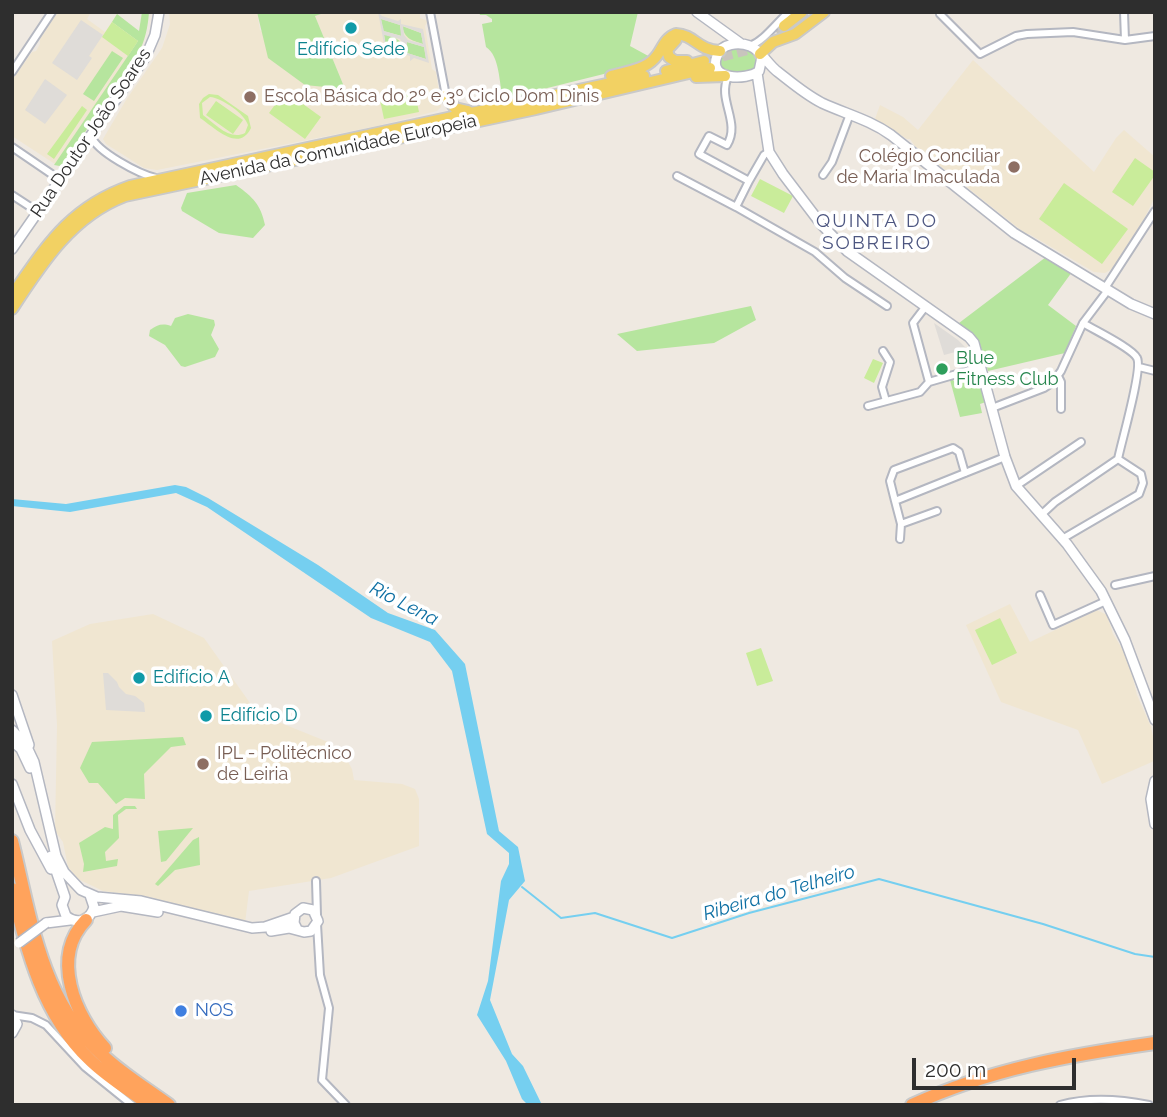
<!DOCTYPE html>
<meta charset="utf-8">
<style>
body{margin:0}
#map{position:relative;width:1167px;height:1117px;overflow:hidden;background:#efe9e1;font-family:Raleway,sans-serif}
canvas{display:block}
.frame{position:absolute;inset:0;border:14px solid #2e2e2e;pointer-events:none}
.scale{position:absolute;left:912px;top:1058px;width:164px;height:32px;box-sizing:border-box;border:4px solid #2e2e2e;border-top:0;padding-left:9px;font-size:21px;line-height:24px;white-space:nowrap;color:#2e2e2e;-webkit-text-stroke:5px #fff;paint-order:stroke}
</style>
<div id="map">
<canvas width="1167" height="1117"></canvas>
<div class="frame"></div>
<div class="scale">200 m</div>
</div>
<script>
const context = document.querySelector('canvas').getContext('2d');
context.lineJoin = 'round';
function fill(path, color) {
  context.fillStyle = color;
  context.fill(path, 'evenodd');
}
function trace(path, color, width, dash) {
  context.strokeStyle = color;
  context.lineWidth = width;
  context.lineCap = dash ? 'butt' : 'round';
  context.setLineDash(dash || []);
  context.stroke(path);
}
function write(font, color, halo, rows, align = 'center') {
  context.font = font + ' Raleway,sans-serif';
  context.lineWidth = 7;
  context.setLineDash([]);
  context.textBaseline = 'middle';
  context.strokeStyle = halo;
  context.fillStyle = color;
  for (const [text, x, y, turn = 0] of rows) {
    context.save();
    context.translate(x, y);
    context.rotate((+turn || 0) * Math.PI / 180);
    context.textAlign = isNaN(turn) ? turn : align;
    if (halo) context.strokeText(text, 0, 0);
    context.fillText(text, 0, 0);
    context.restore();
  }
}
const education = new Path2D(`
 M58,12H91L87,19L105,32L117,14L144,41L138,54L64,163L58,166L12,136V80L32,52L36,51L40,44V39Z
 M169,12H257L260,30L345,89L315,16L327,12H420V18L428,21L425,26L432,69L436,72L441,107L437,111L377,126L157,170L144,168L106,144L103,139L126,100L162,48L170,24Z
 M973,60L1094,172L1116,138L1124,130L1155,157V197L1144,219L1112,269L1105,273L1094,272L1029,234L1027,235L915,146L910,139H907L875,119L880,105L903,117L918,130Z
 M1010,604L1030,642L1097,610L1107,615L1113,634L1128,658L1137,695L1151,727L1155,747L1154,761L1102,784L1078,730L1001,702L966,625Z
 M153,614L204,638L250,703L261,715L328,742L342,751L352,769L354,780L402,784L415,789L419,799V846L331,878L249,891L245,923L150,897L103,891L78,879L68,867L63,842L55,831L57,725L52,641L90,624Z`);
const green = new Path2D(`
 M142,12H149C148,27 145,41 138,54L64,163L60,166L54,165L138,41L112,22L117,14L139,31Z
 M257,12H327L315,16L345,89L305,85L268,58Z
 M479,12H638L630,46L652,58L632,67L503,99C499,83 500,56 486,47L482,24L492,22V19L486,15H480Z
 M381,19L400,25L402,36L383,31Z
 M402,26L421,33L423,44C411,40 405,39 402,26Z
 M384,34C396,38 402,39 405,52L386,46Z
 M407,42L424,47L426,59L407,53Z
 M737,48C751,50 759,53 756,68C746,76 729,76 721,66V57L725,51Z
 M112,51L123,58L94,101L83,94Z
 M236,185C253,197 261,205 265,225L253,238L219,233L182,211L181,208L187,193Z
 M1046,257L1072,272L1048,305L1076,326L1065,353L988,371L979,341L959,323Z
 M751,306L756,320L714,343L637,351L617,334Z
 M188,314L214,320L215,325L211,335L219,349L215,357L185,367L181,366L165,345L149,336L150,330C157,325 162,323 171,326L175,318Z
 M973,374L979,377L986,402L980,404L982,413L960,417L950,380H953L956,383L969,379V376Z
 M183,737L186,745L171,747L144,774L145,799L125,798L116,804L98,783H89L80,768L92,742Z
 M124,806H135L137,809H126L118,815L119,838L105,852L106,861L118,859L117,866L83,872L84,864L79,843L105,827L113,829V815Z
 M193,828L166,861L161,862L158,831Z
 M199,837L200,865L175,870L158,886L155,884L193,840Z`);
const pitch = new Path2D(`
 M112,22L138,41L128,56L102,37Z
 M285,91L321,117L305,139L269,113Z
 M415,93L419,112L384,119L380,100Z
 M209,94L218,95L248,116L251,128C239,153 215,128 200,118L199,104L203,98ZM210,97C222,98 245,114 248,125L245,133C230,141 215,124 203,115L202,103Z
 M216,101L243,120L233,134L206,115Z
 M82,106L87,110L54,159L47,154Z
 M1135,158L1155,172V175L1133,206L1112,192Z
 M760,179L793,196L784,213L751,196Z
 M1064,183L1128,229L1102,264L1039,219Z
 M873,359L883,363L874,383L864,378Z
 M1000,618L1017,653L992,665L975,630Z
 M761,648L773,681L757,686L746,653Z`);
const plaza = new Path2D(`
 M378,12L382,16L398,21L401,19V24L423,29L429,63L414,58L410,61V56L385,49ZM381,19L400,25L401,36L384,31ZM403,26L421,33L423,44L408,40L404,35ZM384,35L400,39L403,44L404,52L386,46ZM407,42L424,47L426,59L407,53Z
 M81,20L103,35L89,56L92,58L77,80L52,63Z
 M45,79L67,95L45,124L25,110Z
 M934,323L958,340L967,349L944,355Z
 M103,673H108L117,682L119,687L126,694L135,696L144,703L145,712L106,710Z`);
const water = new Path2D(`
 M175,485L186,487L208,498L318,565L388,613L435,630L465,664L499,831L518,847L525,881L509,900L490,1000L512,1054L523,1066L542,1105H528L522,1099L506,1061L477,1015L488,981L501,881L509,864V853L487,834L452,671L430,642L371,618L207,507L176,493L70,512L12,506V499L66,504Z`);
const stream = new Path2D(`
 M522,887L561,918L595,913L672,938L749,913L879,879L1043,924L1135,954L1155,957`);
const primaryTunnel = new Path2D(`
 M708,60L755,48L784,26`);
const street = new Path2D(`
 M430,12L446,96
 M1124,12L1125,40
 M940,14L980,54L1016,36L1027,34L1073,32L1125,40L1155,36
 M750,46C765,40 776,23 789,12
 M12,72L52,12
 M728,77C717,100 741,122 727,145L709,136L699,154L749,181L764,155L769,152
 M91,136C97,152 139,174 156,178
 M12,147L53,175
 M823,175L832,162L850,114
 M677,176L736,207L749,181
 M12,195L38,212
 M736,207L815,252L845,278L887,306
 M1105,288L1155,211
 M926,306L913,323L929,382
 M883,351L890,362L882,387L886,401
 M1139,367L1155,371
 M1058,376L1061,382V409
 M868,406L920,392L929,382L981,367
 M992,408L1044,388L1053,382L1061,371L1083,323L1108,290
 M1016,486L1081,442
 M895,501L890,481L894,470L953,448L959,452L965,473
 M1041,515L1055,502L1118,459C1121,443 1143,369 1137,358C1132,348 1094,330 1083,323
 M901,524L937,511
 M900,539L901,524L895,501L1005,457
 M1062,539L1139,494L1143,483L1141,474L1118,459
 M1115,585L1155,576
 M1040,595L1053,625L1106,601
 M316,881L317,915
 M317,924L320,975L329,1008L322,1080L346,1105
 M12,1015L32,1018L46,1025L85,1067L132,1105
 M1060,1105C1088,1097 1120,1099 1149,1105`);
const secondary = new Path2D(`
 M697,12L740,43
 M762,57L759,71C746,81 707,80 717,56C721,43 739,42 750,46C761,50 768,65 778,72C792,83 806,95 822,103C846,114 870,120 891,135L1014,233L1131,304L1155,314
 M757,73L769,152L783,174L821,224L847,251L969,337L974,343L1005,457L1016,486L1067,544L1101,591L1125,640L1155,720
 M12,249L146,56L155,35L159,12
 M12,695L29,745
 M12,730L26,745L34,762L56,856L64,872L81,890L97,897L141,901L252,928L265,927L294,917
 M12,741L21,749L30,768
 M1155,781L1151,799L1155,824
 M12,784L30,830L51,869
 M51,856L65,897L62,905L66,916C77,925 90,921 94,907L90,895
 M93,912L121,906L158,912
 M46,923L70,920
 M271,931L289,928L304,932L311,931L318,921L313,910L303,908L295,914L294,923L297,929
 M12,1015L17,1024L12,1033`);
const primary = new Path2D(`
 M784,26L802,12
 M676,40L667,50L669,57L675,61H687
 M760,54L773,42L795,34L824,12
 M666,71L704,61
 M611,76C625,72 644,70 654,59C663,50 663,39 676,34C695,35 697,50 720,51
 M696,77L725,76
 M446,96L455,108L468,111
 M12,295C47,245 70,207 130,186L644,76
 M12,309C42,263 72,216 125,196L536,109L710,68`);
const highway = new Path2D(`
 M12,841C30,913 40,995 96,1049C118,1071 144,1087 169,1105
 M12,889C27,950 42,1014 89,1059C107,1077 129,1090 150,1105
 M86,920C50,957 75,1016 105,1048
 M912,1105C990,1069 1070,1055 1155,1043`);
const secondaryBridge = new Path2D(`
 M19,943L46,923`);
const markers = [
 [351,28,7,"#0f9aa8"],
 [250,97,7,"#8d6e63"],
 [1014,167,7,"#8d6e63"],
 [942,369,7,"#2e9e5b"],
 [139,678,7,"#0f9aa8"],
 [206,716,7,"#0f9aa8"],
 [203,764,7,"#8d6e63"],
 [181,1011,7,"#3f7fe0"]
];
const cultureNames = [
 ["Edifício Sede",351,50,"center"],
 ["Edifício A",153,678],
 ["Edifício D",220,716]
];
const educationNames = [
 ["Escola Básica do 2º e 3º Ciclo Dom Dinis",264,97],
 ["Colégio Conciliar",1000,157,"right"],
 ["de Maria Imaculada",1000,178,"right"],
 ["IPL - Politécnico",217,754],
 ["de Leiria",217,775]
];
const streetNames = [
 ["Rua Doutor João Soares",91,133,-56],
 ["Avenida da Comunidade Europeia",338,150,-12]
];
const leisureNames = [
 ["Blue",956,359],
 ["Fitness Club",956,380]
];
const shopNames = [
 ["NOS",195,1011]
];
const neighbourhoodNames = [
 ["QUINTA DO",877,221],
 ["SOBREIRO",877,243]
];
const waterNames = [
 ["Rio Lena",404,604,27],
 ["Ribeira do Telheiro",779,893,-16]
];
fill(education, '#f0e6d1');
fill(green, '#b6e59e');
fill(pitch, '#c9ec9a');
fill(plaza, '#dfdcd8');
fill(water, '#75cff0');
trace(stream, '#75cff0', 2);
trace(primaryTunnel, '#c8c4bd', 10, [10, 5]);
trace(street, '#b4b7c1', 10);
trace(secondary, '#b4b7c1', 12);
trace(primary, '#c9c9c9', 14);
trace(highway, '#c9c9c9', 16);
trace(street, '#fff', 6);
trace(secondary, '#fff', 9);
trace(primary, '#f2d163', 10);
trace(highway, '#ffa35c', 12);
trace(secondaryBridge, '#b4b7c1', 12, []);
trace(secondaryBridge, '#fff', 9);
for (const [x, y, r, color] of markers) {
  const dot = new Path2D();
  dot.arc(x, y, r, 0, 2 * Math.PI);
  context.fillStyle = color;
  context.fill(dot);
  trace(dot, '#fff', 2.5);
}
write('18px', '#0d838f', '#fff', cultureNames, 'left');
write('18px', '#785e54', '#fff', educationNames, 'left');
write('18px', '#2e2e2e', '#fff', streetNames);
write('18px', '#27864d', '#fff', leisureNames, 'left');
write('18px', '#366cbe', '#fff', shopNames, 'left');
context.letterSpacing = '2px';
write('19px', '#4d5680', '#fff', neighbourhoodNames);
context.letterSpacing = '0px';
write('italic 19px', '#0d6fa3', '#fff', waterNames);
</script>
